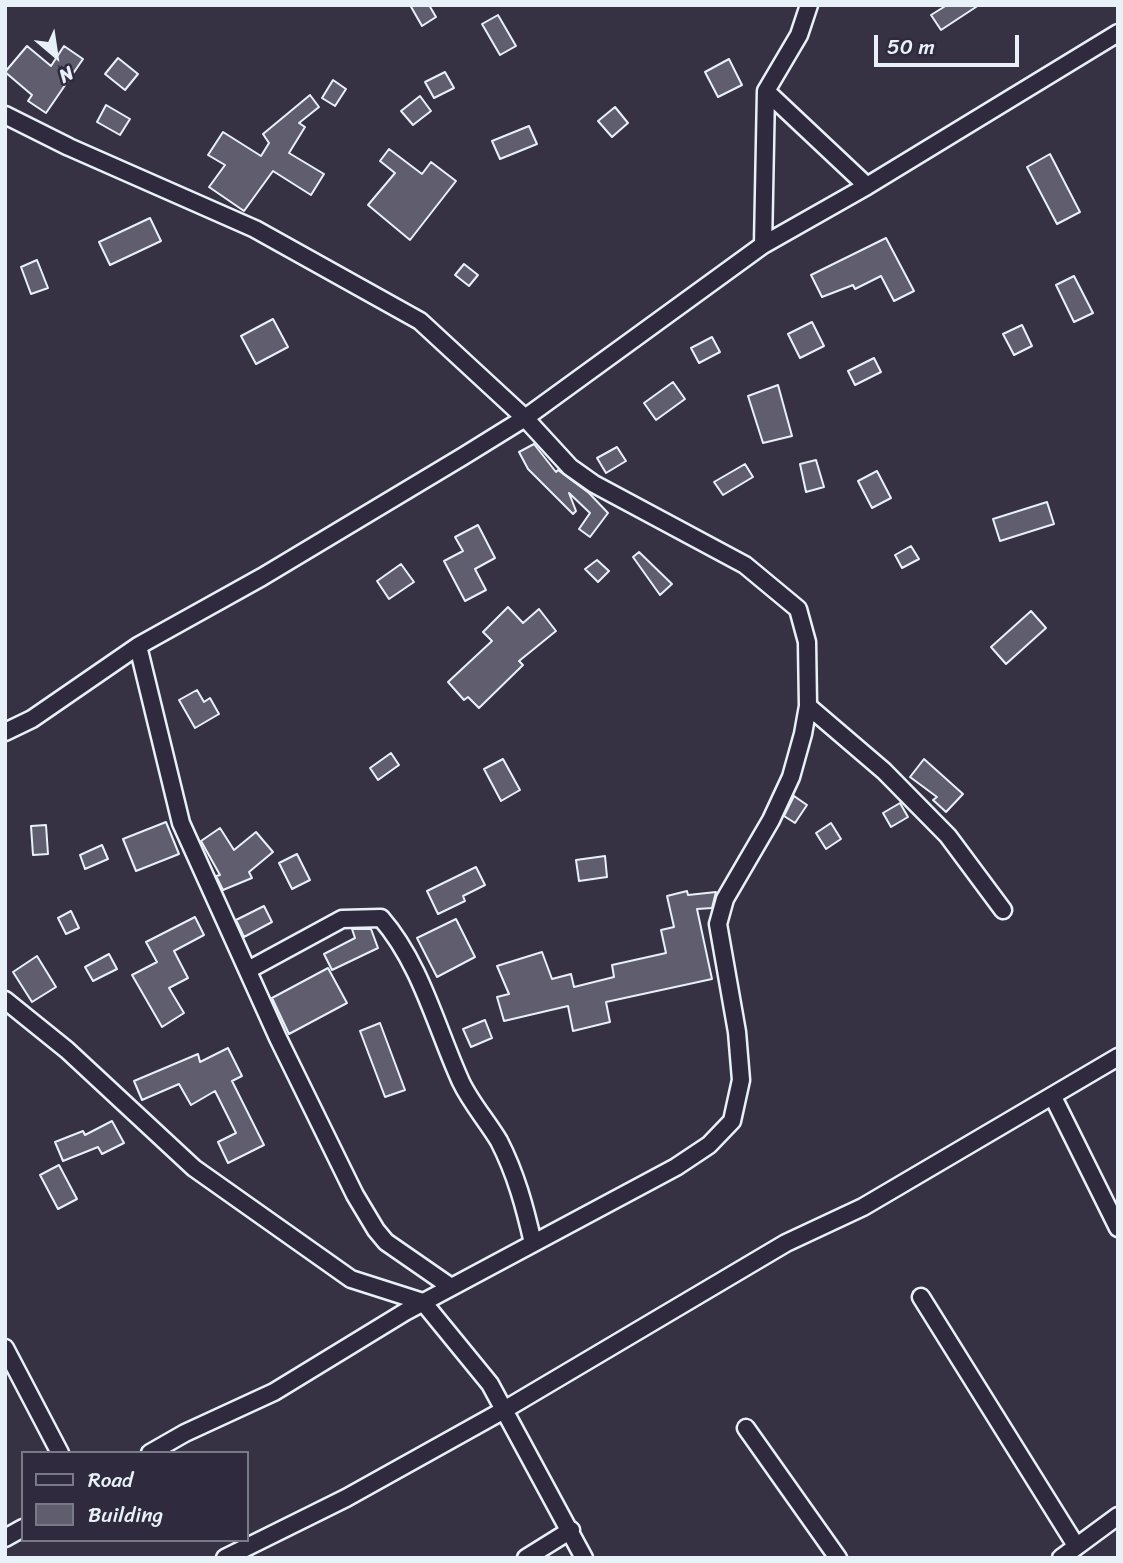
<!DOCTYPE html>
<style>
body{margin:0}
#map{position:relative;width:1123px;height:1563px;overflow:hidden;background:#363244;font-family:Sriracha,sans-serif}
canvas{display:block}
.frame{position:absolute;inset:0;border:7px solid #e8f1f8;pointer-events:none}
.legend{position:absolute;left:21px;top:1451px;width:228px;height:91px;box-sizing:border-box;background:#2f2a3d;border:2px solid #797a88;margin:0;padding:9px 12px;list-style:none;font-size:21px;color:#e8f1f8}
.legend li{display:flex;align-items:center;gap:14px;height:35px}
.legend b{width:35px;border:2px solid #797a88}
.north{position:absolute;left:21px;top:21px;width:70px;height:70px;-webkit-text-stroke:5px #2f2a3d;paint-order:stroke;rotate:151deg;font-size:19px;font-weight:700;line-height:28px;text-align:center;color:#e8f1f8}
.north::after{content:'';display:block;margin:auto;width:24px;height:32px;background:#e8f1f8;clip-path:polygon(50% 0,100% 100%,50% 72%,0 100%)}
.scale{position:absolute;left:874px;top:35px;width:145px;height:32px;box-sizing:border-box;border:4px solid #e8f1f8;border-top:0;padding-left:9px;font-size:21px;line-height:24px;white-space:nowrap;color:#e8f1f8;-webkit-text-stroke:5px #2f2a3d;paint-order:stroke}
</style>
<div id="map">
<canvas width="1123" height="1563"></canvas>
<div class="frame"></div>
<ul class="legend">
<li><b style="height:9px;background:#2f2a3d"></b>Road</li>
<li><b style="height:19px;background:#605e6e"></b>Building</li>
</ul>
<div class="north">N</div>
<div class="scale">50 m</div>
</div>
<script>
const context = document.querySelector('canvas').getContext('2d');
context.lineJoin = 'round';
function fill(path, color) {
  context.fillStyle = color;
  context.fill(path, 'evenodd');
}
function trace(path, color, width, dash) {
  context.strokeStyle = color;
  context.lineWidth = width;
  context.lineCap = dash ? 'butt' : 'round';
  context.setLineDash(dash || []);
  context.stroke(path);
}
const building = new Path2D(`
 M410,5H429L436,17L422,26Z
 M947,5H979L941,30L931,15Z
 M498,15L516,46L500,55L482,24Z
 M27,46L51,66L64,46L83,59L46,113L28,101L32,95L5,72Z
 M118,58L138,74L125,90L105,74Z
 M729,59L742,85L718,97L705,72Z
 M445,72L454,88L434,98L425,82Z
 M333,80L346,89L335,106L322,98Z
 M310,95L319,107L299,123L305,127L289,153L324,174L311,195L273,171L244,211L209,187L225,165L208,155L223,132L261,156L269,143L263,134Z
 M420,96L431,111L413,125L401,111Z
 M106,105L130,119L120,135L97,122Z
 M615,107L628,123L612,137L598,121Z
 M529,126L537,144L500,159L492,141Z
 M389,149L422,174L431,162L456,181L410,240L368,205L395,173L380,161Z
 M1050,154L1080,212L1057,224L1027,167Z
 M150,218L161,241L110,265L99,242Z
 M886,238L914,291L894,301L881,276L855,289L853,285L822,297L811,275Z
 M37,260L48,288L31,294L21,267Z
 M464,264L478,275L469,286L455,275Z
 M1074,276L1093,313L1074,322L1056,285Z
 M273,319L288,347L256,364L241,336Z
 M812,322L824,346L800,358L788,334Z
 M1022,325L1032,346L1014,355L1003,334Z
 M712,337L720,352L699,363L691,348Z
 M874,358L881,372L855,385L848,371Z
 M673,382L685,399L656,420L644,403Z
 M778,385L792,436L763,443L748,396Z
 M534,444L556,472L558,470L589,493L608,513L590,537L579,529L590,513L569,493L576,511L573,514L528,469L519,452Z
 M617,447L626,461L606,473L597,458Z
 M816,460L824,487L806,492L800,464Z
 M745,464L753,477L723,495L714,482Z
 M877,471L891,498L872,508L858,481Z
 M1047,502L1054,524L1000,541L993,519Z
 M478,525L495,558L475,569L486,590L465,601L444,561L463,551L455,537Z
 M911,546L919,559L902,568L895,555Z
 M639,552L672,584L660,595L633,557Z
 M597,560L609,571L598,582L585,569Z
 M401,564L414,582L389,599L377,581Z
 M508,607L523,623L539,609L556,631L519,661L523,665L479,708L468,697L464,700L448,682L492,641L483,632Z
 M1031,611L1046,628L1006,664L991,647Z
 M197,690L204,702L210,698L219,714L195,728L179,700Z
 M391,753L399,765L378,780L370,768Z
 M503,759L520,790L501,801L484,769Z
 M924,759L963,794L946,812L933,800L937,797L910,777Z
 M794,796L807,805L795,823L784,816Z
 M900,803L908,817L891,827L883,813Z
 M166,822L179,854L136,871L123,839Z
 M831,823L841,839L826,849L816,833Z
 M46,825L48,854L33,855L31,826Z
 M220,828L234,850L256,832L273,852L249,872L252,878L223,890L216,876L220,875L201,841Z
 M102,845L108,859L85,869L80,855Z
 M297,854L310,880L292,889L279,863Z
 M605,856L607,877L579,881L576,860Z
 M476,867L485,885L463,896L465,901L438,914L427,891Z
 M687,891L688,895L716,892L712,908L697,909L712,979L606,1002L610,1022L573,1031L568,1006L504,1021L497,997L509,994L497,966L542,952L552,979L571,974L574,987L614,977L612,965L666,953L661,930L674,927L667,896Z
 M264,906L272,922L244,937L236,920Z
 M71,911L79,928L66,934L58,918Z
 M195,917L204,935L174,951L188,978L169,988L184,1013L162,1027L132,975L157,962L146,942Z
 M456,919L475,957L437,977L417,938Z
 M352,929H371L378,948L332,970L324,954L355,938Z
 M109,954L117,969L93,981L85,967Z
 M37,956L56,987L32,1002L13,972Z
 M328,968L347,1003L289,1034L272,998Z
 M485,1020L492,1038L471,1047L463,1029Z
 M380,1023L405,1090L385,1097L360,1031Z
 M228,1048L242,1076L232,1081L264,1145L228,1163L218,1142L236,1133L215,1091L191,1105L179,1084L142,1100L134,1081L198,1054L200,1062Z
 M112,1121L124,1143L102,1154L98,1147L63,1161L55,1142L83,1131L85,1135Z
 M59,1165L77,1199L58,1209L40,1175Z`);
const minor = new Path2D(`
 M766,91L867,186
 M5,115L69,147L255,229L420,321L525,418L570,467L594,484L745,565L798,609L807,642L808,706L803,734L791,777L771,820L725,899L718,924L737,1032L741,1080L732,1121L709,1145L676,1167L405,1312L274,1392L185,1433L150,1453
 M763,245L766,91L799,35L809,5
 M138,646L181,823L278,1038L355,1195L376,1230L386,1242L451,1287
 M808,706L884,771L948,836L1003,910
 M5,732L32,719L138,646L262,577L462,457L525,418L763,245L867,186L1118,33
 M250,969L342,919L381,918C421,964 436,1027 461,1082C471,1103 487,1121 499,1141C516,1174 525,1208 533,1243
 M5,1000L67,1050L194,1168L351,1279L423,1302L490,1384L584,1558
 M1053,1097L1118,1228
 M921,1297L1075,1544
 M5,1348L60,1453
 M746,1428L838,1558
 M5,1538L23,1528
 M225,1558L346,1498L504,1410L786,1243L863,1207L1118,1057
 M526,1558L571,1530
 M1061,1558L1118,1516`);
fill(building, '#605e6e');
trace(building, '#e8f1f8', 2);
trace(minor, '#e8f1f8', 21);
trace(minor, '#2f2a3d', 16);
</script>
